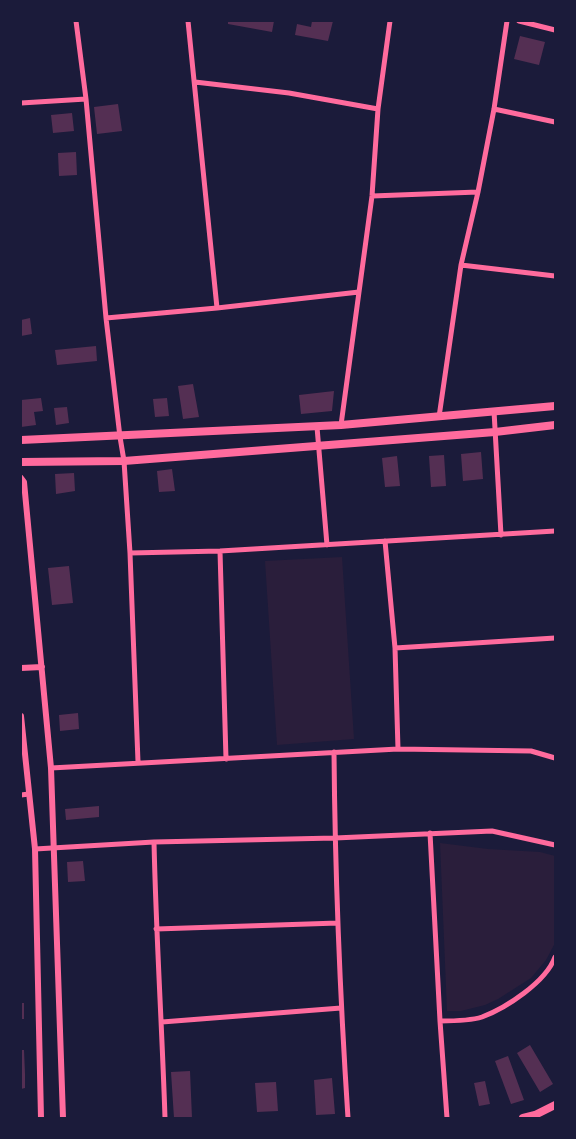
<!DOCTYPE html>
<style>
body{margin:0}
#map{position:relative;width:576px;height:1139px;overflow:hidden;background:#1b1b3a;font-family:"Archivo Narrow",sans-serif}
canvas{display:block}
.frame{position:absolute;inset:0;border:22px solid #1b1b3a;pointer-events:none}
</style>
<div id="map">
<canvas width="576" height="1139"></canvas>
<div class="frame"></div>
</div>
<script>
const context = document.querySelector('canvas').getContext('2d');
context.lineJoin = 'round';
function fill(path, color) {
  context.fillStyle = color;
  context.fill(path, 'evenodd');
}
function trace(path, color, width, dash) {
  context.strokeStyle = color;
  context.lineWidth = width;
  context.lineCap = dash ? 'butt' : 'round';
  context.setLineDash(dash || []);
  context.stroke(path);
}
const green = new Path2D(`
 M342,557L354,739L277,745L265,561Z
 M440,843L488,849L540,852L555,856V943L546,960L531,978L498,999L485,1005L461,1011H447Z`);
const building = new Path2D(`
 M228,21H274L272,32L228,24Z
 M312,21H333L328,41L295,35L297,24L311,27Z
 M520,36L545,42L539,65L514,59Z
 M118,104L122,131L97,134L94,107Z
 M72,113L74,131L53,133L51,115Z
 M76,152L77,175L59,176L58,153Z
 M30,318L32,334L21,336V320Z
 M96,346L97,361L57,365L55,350Z
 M193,384L199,417L183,419L178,386Z
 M334,391L332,411L301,414L299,395Z
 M41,398L43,411L34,412L36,425L21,427V400Z
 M167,398L169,416L155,417L153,399Z
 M67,407L69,423L56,425L54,408Z
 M481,452L483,479L463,481L461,454Z
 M444,455L446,486L431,487L429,456Z
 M397,456L400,486L385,487L382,458Z
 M172,469L175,491L159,492L157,471Z
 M74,473L75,491L56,494L55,474Z
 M69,566L73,603L52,605L48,568Z
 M78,713L79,729L60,731L59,715Z
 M99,806V817L66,820L65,809Z
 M83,861L85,881L68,882L67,862Z
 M21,1003H24V1019H21Z
 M530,1045L553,1084L540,1092L517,1053Z
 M21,1050H24L25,1074V1088L21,1089Z
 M508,1056L524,1100L511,1104L495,1061Z
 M190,1071L192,1118H174L171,1072Z
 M332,1078L335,1114L316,1115L314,1080Z
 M485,1081L490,1104L479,1106L474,1083Z
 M276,1082L278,1111L257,1112L255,1083Z`);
const minor = new Path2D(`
 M76,21L86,99L106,318L120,437L124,461L130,553L138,762
 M188,21L217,308
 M519,21L555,30
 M195,82L289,93L378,109
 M21,103L86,99
 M494,109L555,122
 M372,196L478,192
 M461,265L555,276
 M106,318L217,308L359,292
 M494,411L501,535
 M439,417L461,265L478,192L494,109L507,21
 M341,425L372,196L378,109L390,21
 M317,427L327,545
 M385,541L395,648L398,749
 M220,551L226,759
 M130,553L220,551L555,531
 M395,648L555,638
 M334,752C335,874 340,996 348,1118
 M51,768L398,749L531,751L555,758
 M21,795L29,794
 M430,833L440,1021L447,1118
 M154,842C156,934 162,1026 165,1118
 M35,849L154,842L335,838L492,831L555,845
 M156,929L338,923
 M440,1021C453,1021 470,1021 482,1017C506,1008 546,982 555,957
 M162,1022L341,1008`);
const tertiary = new Path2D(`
 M21,478L24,482L51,768L63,1118
 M21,668L42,667
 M21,716L35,849L41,1118`);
const secondary = new Path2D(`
 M21,440L341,425L555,406
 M21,462L124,461L495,432L555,425`);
const primary = new Path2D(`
 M523,1118L535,1115L555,1105`);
fill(green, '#2a1e3b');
fill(building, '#542f53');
trace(minor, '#ff6b9d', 5);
trace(tertiary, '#ff6b9d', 6);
trace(secondary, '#ff6b9d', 8);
trace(primary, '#ff6b9d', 8);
</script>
